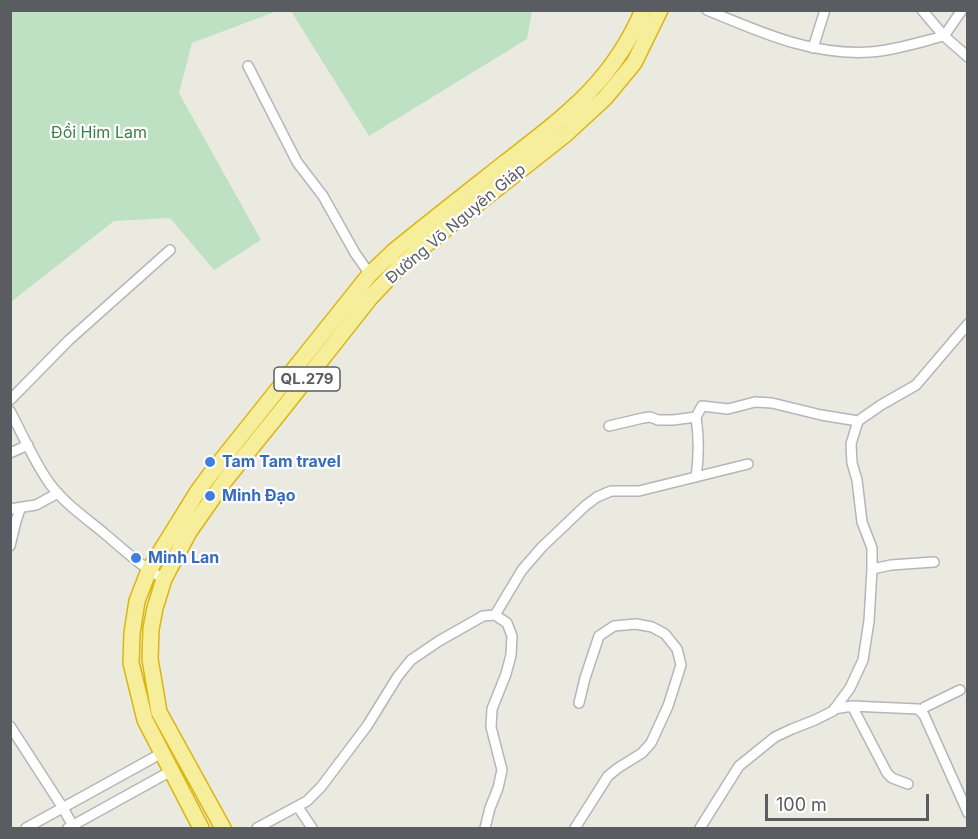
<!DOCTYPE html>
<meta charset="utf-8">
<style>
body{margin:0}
#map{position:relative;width:978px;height:839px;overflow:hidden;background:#ebeae1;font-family:Inter,sans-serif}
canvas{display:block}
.frame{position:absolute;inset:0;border:12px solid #595c60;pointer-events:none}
.scale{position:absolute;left:765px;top:794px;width:164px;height:27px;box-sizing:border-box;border:3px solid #595c60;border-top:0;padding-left:8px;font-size:18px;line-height:21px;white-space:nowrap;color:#595c60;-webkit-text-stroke:4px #fff;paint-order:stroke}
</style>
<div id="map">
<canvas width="978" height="839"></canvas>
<div class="frame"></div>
<div class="scale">100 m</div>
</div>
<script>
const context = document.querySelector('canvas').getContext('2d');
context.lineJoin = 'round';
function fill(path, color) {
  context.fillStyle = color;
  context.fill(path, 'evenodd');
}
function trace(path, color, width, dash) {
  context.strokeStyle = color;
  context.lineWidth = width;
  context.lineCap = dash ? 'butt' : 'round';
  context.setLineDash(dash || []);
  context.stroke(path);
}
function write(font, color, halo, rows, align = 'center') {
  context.font = font + ' Inter,sans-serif';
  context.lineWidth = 4.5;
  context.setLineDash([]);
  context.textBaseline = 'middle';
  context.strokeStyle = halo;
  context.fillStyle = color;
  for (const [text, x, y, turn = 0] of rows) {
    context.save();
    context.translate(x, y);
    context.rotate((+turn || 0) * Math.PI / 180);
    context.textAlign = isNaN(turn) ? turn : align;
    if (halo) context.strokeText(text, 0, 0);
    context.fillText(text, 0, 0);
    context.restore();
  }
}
const green = new Path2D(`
 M11,10L277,11L192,43L179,93L261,240L214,270L170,218L114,221L11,302Z
 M291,11H532L527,39L369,136Z`);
const minor = new Path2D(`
 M707,10C760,32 812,56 871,52C896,50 920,42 944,36L962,10
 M922,10L944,36L968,57
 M813,48L825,10
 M248,66L297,162L323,196L355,253L371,276
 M10,400L69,340L170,250
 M10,411C23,435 34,462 50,484C65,504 86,518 105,534C124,550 142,567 164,579
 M696,417C699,437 699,457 696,477
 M858,421L881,405L916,385L968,324
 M609,426L643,418L650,417L658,420H673L696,417L702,406L728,409L755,402L772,403L821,415L858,421L851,444L852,463L857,480L862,522L872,548V569L869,621L863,660L850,688L833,711L815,720L792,729L775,737L739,766L700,828
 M10,453L28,445
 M10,509L36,505L58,493
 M10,546L16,521L20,509
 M872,569L891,565L934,562
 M495,615L522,570L542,547L585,506L597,497L611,491H639L748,464
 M852,706L887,773L892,778L908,784
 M834,709L852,706L918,709L924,715L968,813
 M921,711L925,707L960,690
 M10,726L63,808L73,826
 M298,807L312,828
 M26,828L162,753
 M68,828L171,771
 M257,828L307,801L321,787L367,726L398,676L411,660L439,641L483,616L495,615L507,623L512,636L511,655L506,674L492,709L491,727L502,770L498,788L490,808L485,828
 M575,828L608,776L618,768L642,753L651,743L668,706L681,665L677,649L665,634L652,627L636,624L614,626L599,636L585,678L579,703`);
const trunk = new Path2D(`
 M201,828L145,720L131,663L132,633L137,601L149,570L198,491L212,472L370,274L394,251C431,221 468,192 506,162C565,116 612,83 643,10
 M223,828L159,712L150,659L151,629L155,608L164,579L189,532L226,479L281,411L370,298L401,265L419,250L566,134L605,98L634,63L660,10`);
const markers = [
 [210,462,6,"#3f7fe0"],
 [210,496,6,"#3f7fe0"],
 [136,558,6,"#3f7fe0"]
];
const shields = [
 [307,379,66]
];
const shieldNames = [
 ["QL.279",307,379]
];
const parkNames = [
 ["Đồi Him Lam",99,133]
];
const streetNames = [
 ["Đường Võ Nguyên Giáp",456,224,-40]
];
const shopNames = [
 ["Tam Tam travel",222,462],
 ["Minh Đạo",222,496],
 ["Minh Lan",148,558]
];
fill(green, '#bee1c3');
trace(minor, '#b3b6ba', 12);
trace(trunk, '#dbb510', 18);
trace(minor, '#fff', 9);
trace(trunk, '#f7ee9b', 15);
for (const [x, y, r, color] of markers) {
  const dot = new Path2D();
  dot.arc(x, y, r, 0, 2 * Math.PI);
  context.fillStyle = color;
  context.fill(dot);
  trace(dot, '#fff', 2);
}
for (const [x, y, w] of shields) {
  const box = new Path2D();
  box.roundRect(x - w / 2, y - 12, w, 24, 4.5);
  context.fillStyle = '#fff';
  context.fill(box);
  trace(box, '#595c60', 1.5);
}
write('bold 15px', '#595c60', null, shieldNames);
write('16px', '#3a7f45', '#fff', parkNames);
write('16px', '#595c60', '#fff', streetNames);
write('bold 16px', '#366cbe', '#fff', shopNames, 'left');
</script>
